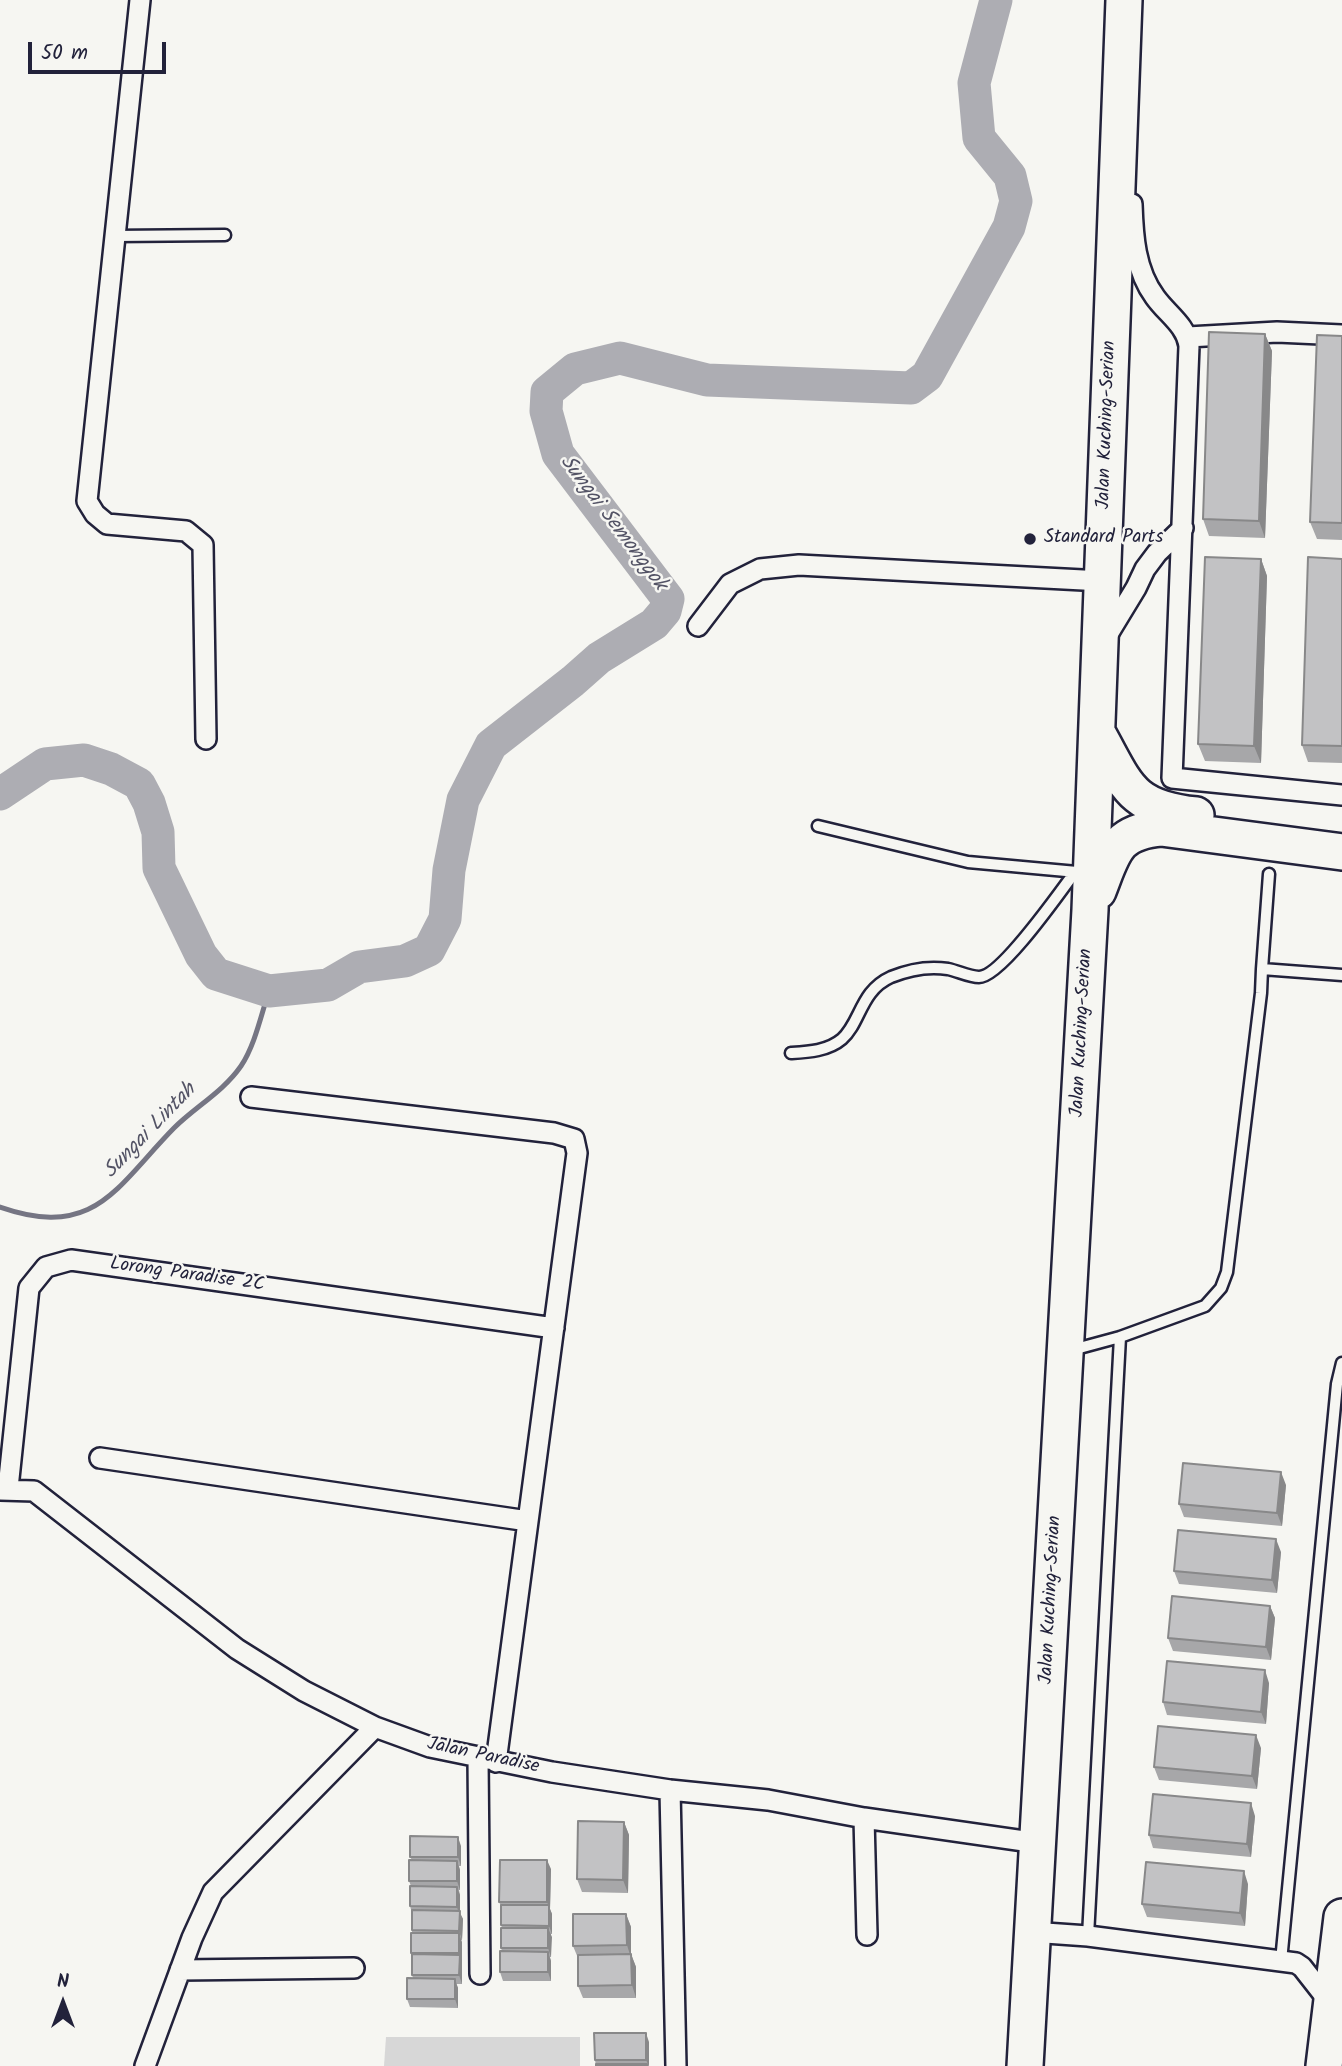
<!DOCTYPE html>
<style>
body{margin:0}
#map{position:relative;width:1342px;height:2066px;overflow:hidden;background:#f6f6f2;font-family:Kalam,sans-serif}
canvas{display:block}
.north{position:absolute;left:28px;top:1968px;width:70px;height:70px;-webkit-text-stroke:5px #f6f6f2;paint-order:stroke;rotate:0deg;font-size:19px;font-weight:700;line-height:28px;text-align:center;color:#22223b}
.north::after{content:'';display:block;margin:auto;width:24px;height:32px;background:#22223b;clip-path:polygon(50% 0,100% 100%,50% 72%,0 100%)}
.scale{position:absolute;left:28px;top:42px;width:138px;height:32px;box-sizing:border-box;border:4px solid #22223b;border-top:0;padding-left:9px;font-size:21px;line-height:24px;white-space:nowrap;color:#22223b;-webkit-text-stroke:5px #f6f6f2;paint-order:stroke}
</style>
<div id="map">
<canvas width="1342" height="2066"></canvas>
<div class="north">N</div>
<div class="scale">50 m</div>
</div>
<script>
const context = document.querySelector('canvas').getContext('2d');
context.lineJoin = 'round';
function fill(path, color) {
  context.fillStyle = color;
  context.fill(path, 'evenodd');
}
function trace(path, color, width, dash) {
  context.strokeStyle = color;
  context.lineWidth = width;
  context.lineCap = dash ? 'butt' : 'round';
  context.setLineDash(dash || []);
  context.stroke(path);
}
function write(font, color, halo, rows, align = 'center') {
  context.font = font + ' Kalam,sans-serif';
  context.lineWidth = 5;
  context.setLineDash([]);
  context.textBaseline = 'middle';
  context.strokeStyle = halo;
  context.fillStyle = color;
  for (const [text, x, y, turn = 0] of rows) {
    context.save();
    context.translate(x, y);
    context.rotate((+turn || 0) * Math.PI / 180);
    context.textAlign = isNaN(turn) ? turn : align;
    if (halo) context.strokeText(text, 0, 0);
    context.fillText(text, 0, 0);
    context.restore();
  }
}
const green = new Path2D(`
 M386,2037H580V2066H384Z`);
const stream = new Path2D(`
 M0,1207C95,1240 116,1187 174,1128C195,1107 223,1092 241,1066C255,1045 261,1015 269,991`);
const river = new Path2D(`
 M0,794L45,764L84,760L111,769L139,784L149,803L158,832L159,868L201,955L216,974L269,991L328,985L359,967L405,961L429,950L445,919L449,870L463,800L491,745L573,681L599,658L654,624L665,611L668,599L558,454L546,411L547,392L575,369L620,358L707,380L911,388L927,376L1009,227L1016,201L1010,176L979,138L974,83L996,0`);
const lane = new Path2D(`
 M114,236L225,235
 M818,826L968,862L1077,872
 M1262,969L1269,874
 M791,1053C808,1052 828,1051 842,1039C861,1022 860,991 891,977C908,970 929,966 948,969C958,971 969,977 979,977C1001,977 1060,892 1075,872
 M1072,1350L1120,1337L1205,1306L1221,1288L1227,1272L1261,993L1262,969L1342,975
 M1088,1936L1120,1337
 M1281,1961L1337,1384L1342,1363`);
const street = new Path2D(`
 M140,0L87,501L95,514L107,524L186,531L203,545L206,739
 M1132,204C1133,236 1135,270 1155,297C1167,314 1186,325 1189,346L1172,778L1342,795
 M1188,337L1277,332L1342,335
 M698,626L730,584L760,569L799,565L1102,581
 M1105,639L1136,588L1145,569L1157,553L1183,528
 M251,1097L554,1133L574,1139L577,1153L496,1762
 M100,1458L528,1521
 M8,1488L29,1288L46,1267L71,1260L554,1328
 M0,1490L34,1491L237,1649L304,1691L375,1727L430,1747L552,1772L670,1790L768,1800L864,1818L1038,1843
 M478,1758L480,1974
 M670,1790L676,2066
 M864,1818L867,1935
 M1031,1932L1088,1936L1296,1963L1302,1967L1331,2004
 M180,1970L354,1968
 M145,2066L192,1938L213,1892L375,1727`);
const highway = new Path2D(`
 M1098,734C1127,786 1130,808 1196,815
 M1098,891C1113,853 1115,832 1161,828L1342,852
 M1025,2066L1090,910L1124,0
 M1324,2066L1342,1917`);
const wall = new Path2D(`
 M1265,334L1272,351L1265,538L1209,536L1203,519Z
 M1342,336V540L1317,539L1310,522Z
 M1261,559L1267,576L1261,763L1205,761L1198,744Z
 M1342,559V763L1308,762L1302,745Z
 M1286,1485L1282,1526L1184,1517L1179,1504Z
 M1281,1552L1277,1593L1179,1584L1174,1571Z
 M1270,1606L1275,1618L1271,1660L1173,1651L1168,1638Z
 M1269,1683L1266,1724L1167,1715L1163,1702Z
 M1261,1748L1257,1789L1159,1780L1154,1767Z
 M1255,1816L1251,1857L1153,1848L1149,1835Z
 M624,1822L629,1835L628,1893L582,1892L577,1879Z
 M461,1846V1866H459L460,1870V1890H459L460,1895V1913L463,1919L462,1940H461L462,1984H456L458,1988V2008L410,2007L407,1999L413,1978L412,1975L411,1953L412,1933V1913L410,1906L411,1886L409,1881L412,1860L410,1857Z
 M551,1869L550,1909L552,1914V1934H551V1957H550L551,1961V1981H503L500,1972L502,1951L501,1948L502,1928L501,1925V1906L499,1902Z
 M1248,1884L1245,1926L1147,1917L1142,1904Z
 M626,1914L631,1927V1954L636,1967V1998H583L578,1986V1958L573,1946Z
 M649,2042V2066H596L595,2060Z`);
const shadedWall = new Path2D(`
 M1265,334L1272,351L1265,538L1259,521Z
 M1261,559L1267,576L1261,763L1254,746Z
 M1281,1472L1286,1485L1282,1526L1277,1513Z
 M1276,1539L1281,1552L1277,1593L1272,1580Z
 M1270,1606L1275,1618L1271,1660L1266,1647Z
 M1265,1670L1269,1683L1266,1724L1261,1712Z
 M1256,1735L1261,1748L1257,1789L1252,1776Z
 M1251,1803L1255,1816L1251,1857L1247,1844Z
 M624,1822L629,1835L628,1893L623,1880Z
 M458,1837L461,1846V1866L458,1857Z
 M547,1860L551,1869L550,1909L552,1914V1934L549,1926V1907L547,1902Z
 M457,1861L460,1870V1890L457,1881Z
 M1244,1871L1248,1884L1245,1926L1240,1913Z
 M457,1887L460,1895V1913L463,1919L462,1940L459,1931V1914L457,1907Z
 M626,1914L631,1927V1954L636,1967V1998L632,1985L631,1958L627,1945Z
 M548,1928L552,1937L551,1957L548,1948Z
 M459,1933L462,1942V1984L459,1975Z
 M548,1952L551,1961V1981L548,1972Z
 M455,1979L458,1988V2008L455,1999Z
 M646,2033L649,2042V2066L646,2060Z`);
const building = new Path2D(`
 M1209,332L1265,334L1259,521L1203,519Z
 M1317,335L1342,336V523L1310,522Z
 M1205,557L1261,559L1254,746L1198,744Z
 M1308,557L1342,559V746L1302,745Z
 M1183,1463L1281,1472L1277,1513L1179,1504Z
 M1178,1530L1276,1539L1272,1580L1174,1571Z
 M1172,1596L1270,1606L1266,1647L1168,1638Z
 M1167,1661L1265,1670L1261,1712L1163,1702Z
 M1158,1726L1256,1735L1252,1776L1154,1767Z
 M1153,1794L1251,1803L1247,1844L1149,1835Z
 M578,1821L624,1822L623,1880L577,1879Z
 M410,1836L458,1837V1857H410Z
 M409,1860L457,1861V1881H409Z
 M500,1860H547V1902H499Z
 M1146,1862L1244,1871L1240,1913L1142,1904Z
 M410,1886L457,1887V1907L410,1906Z
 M501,1905H549V1926L501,1925Z
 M412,1910L460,1911L459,1931L412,1930Z
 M573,1914H626L627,1945L573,1946Z
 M501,1928H548V1948H501Z
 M411,1933H459V1953H411Z
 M500,1951L548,1952V1972H500Z
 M412,1954L460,1955L459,1975H412Z
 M631,1954L632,1985L578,1986V1955Z
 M407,1978L455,1979V1999H407Z
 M594,2033H646V2060H595Z
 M596,2064H647V2066H596Z`);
const markers = [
 [1030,539,7,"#22223b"]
];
const streetNames = [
 ["Jalan Kuching-Serian",1108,425,-88],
 ["Jalan Kuching-Serian",1083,1033,-87],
 ["Lorong Paradise 2C",187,1276,8],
 ["Jalan Kuching-Serian",1052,1600,-87],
 ["Jalan Paradise",483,1757,12]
];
const poiNames = [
 ["Standard Parts",1044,539]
];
const waterNames = [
 ["Sungai Semonggok",612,524,53],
 ["Sungai Lintah",151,1132,-46]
];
fill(green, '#d7d7d7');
trace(stream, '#757583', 5);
trace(river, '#adadb3', 33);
trace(lane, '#22223b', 15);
trace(street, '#22223b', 24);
trace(highway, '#22223b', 40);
trace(lane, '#f6f6f2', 10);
trace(street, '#f6f6f2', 19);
trace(highway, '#f6f6f2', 35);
fill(wall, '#a7a7a9');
fill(shadedWall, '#888889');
fill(building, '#c2c2c4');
trace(building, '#888889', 2);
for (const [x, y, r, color] of markers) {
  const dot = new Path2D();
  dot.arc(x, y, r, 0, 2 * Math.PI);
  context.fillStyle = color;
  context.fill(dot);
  trace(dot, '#f6f6f2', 2.5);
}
write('19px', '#22223b', '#f6f6f2', streetNames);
write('19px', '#22223b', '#f6f6f2', poiNames, 'left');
write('italic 21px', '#535365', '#f6f6f2', waterNames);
</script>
